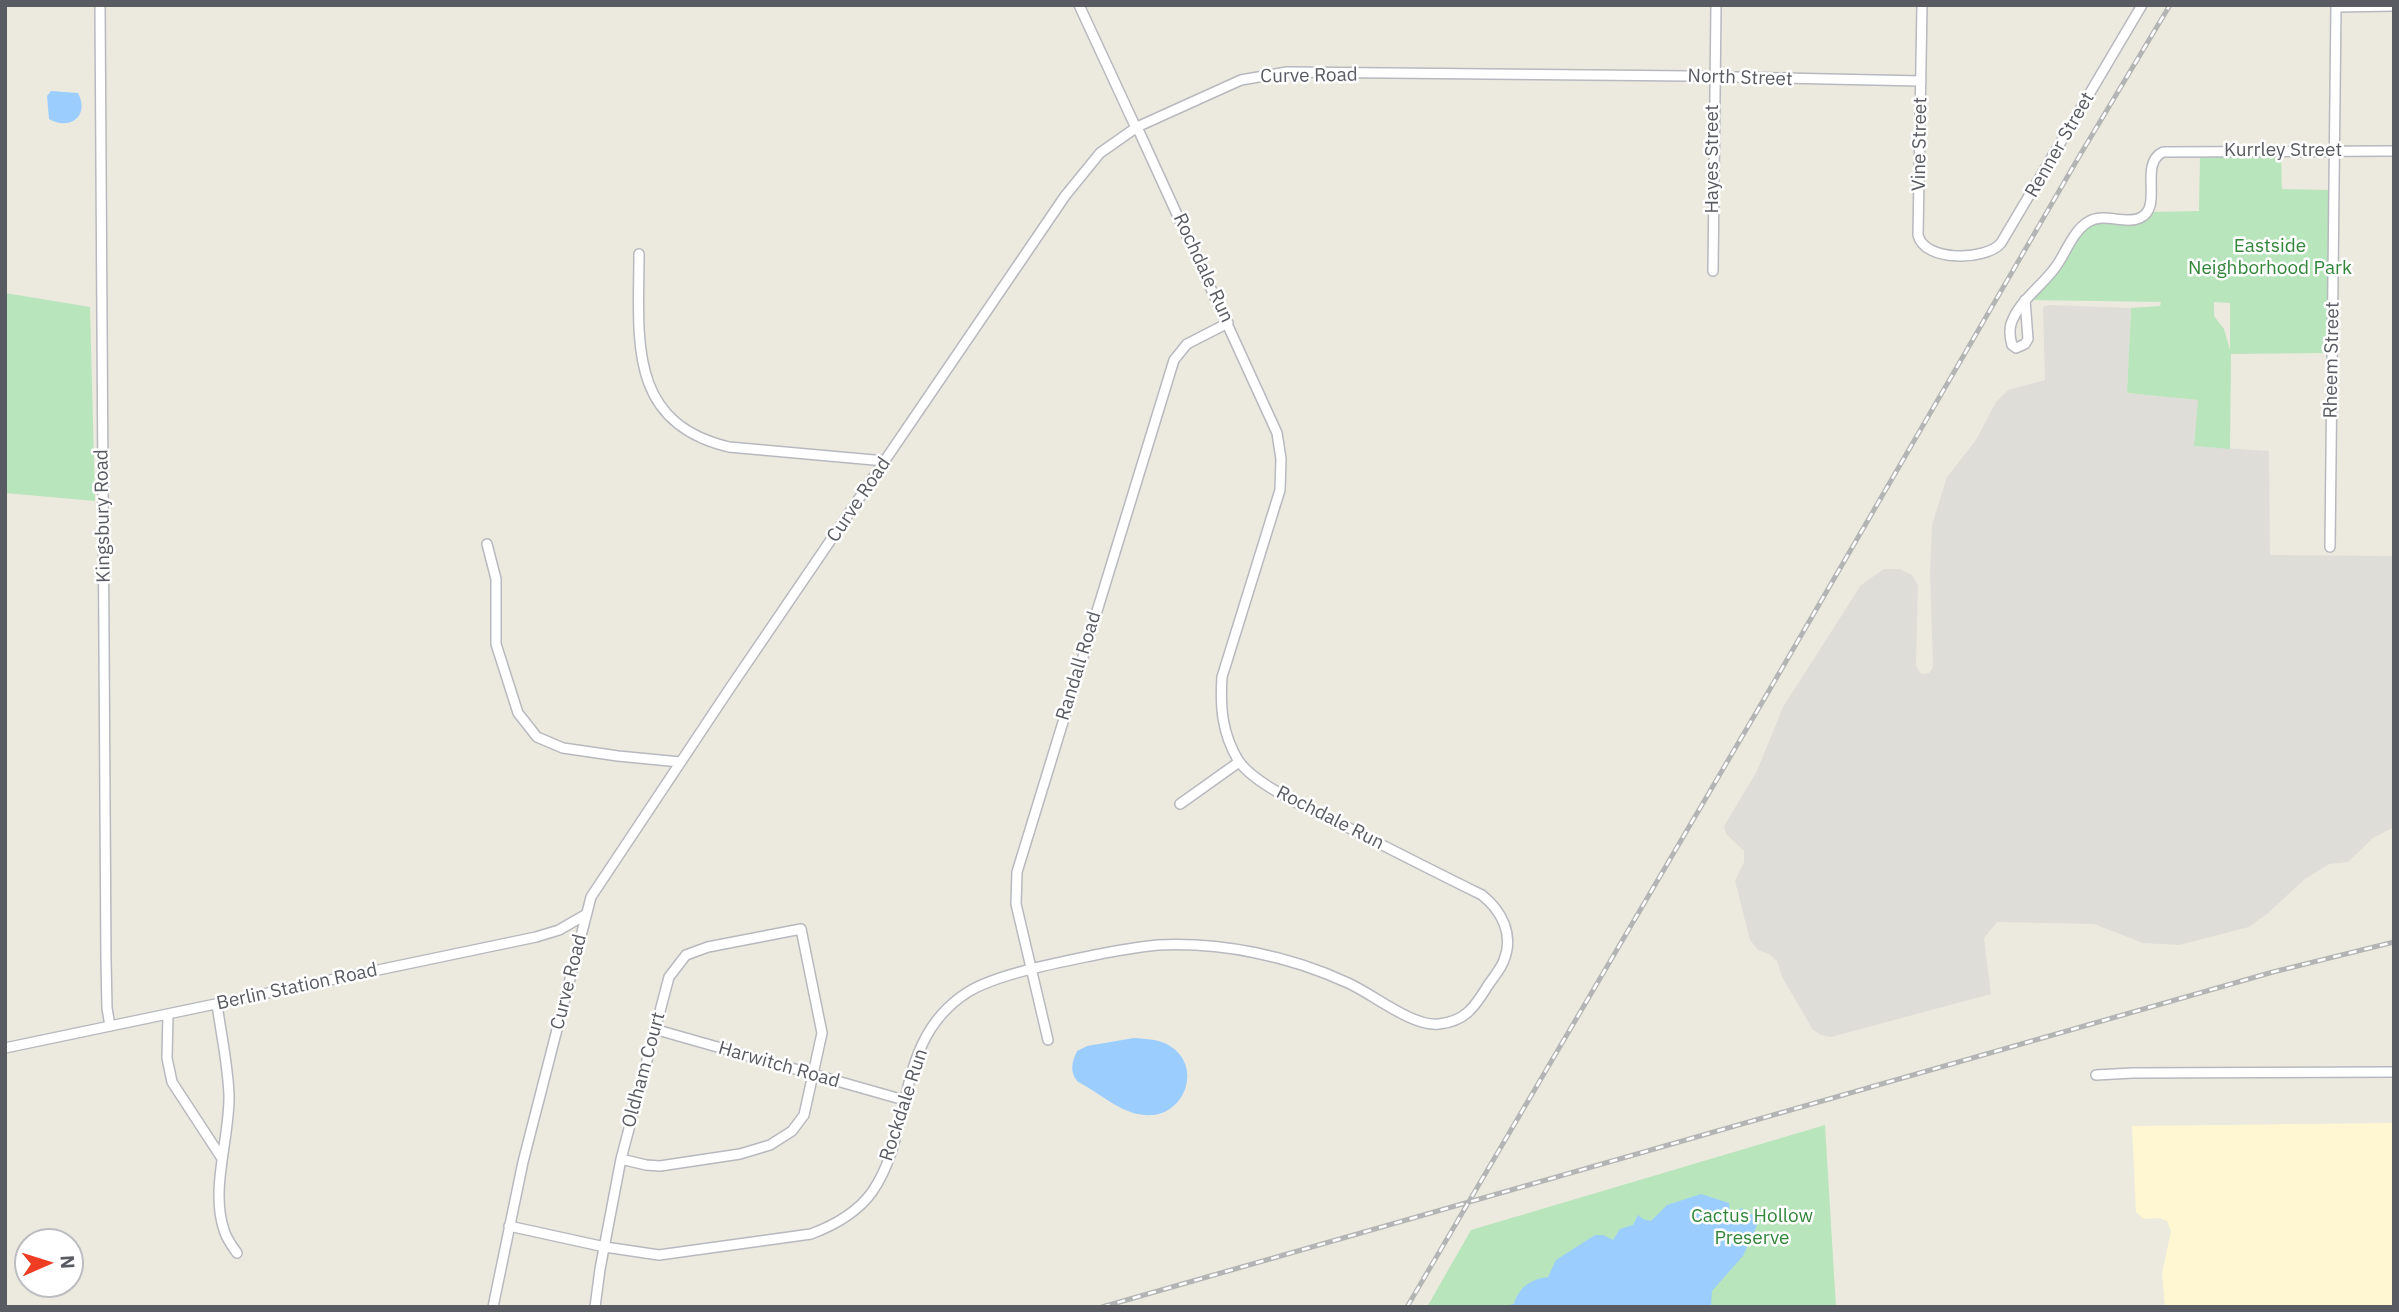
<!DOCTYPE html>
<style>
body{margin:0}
#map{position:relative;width:2399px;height:1312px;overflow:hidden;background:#eceadf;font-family:"IBM Plex Sans",sans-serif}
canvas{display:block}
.frame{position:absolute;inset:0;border:7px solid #585b61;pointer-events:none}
.north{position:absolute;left:14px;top:1228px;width:70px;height:70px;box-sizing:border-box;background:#fff;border:2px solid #bcbdc0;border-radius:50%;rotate:87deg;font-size:19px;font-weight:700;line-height:28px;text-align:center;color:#585b61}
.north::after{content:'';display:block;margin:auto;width:24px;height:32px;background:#ee3d22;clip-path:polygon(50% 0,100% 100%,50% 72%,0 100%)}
</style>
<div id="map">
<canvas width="2399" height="1312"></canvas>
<div class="frame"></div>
<div class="north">N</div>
</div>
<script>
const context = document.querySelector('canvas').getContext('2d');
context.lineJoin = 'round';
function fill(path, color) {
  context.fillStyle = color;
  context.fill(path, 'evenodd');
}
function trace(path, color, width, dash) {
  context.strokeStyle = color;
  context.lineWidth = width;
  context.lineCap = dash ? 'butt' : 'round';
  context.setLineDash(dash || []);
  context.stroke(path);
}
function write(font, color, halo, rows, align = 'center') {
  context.font = font + ' "IBM Plex Sans",sans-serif';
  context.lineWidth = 5;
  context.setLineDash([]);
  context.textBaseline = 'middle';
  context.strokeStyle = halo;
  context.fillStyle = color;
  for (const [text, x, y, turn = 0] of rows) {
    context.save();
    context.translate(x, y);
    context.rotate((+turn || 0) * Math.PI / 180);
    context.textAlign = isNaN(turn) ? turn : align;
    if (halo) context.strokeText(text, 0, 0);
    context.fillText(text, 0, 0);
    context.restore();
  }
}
const commercial = new Path2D(`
 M2394,1123V1307H2165L2162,1274L2171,1231L2167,1221L2160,1218L2144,1219L2136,1212L2132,1126Z`);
const industrial = new Path2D(`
 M2049,305L2131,308L2127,393L2198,400L2195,446L2269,451L2270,555L2394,556V827L2373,838L2348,862L2329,864L2305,879L2267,914L2249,927L2179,945L2143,943L2094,924L1997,922L1984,938L1991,994L1831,1037L1821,1035L1813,1030L1782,977L1777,961L1769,954L1758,950L1750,940L1735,881L1744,862V851L1726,834L1724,826L1757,771L1783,707L1861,585L1884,569H1900L1912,575L1918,585L1916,665L1921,674L1929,673L1933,667L1930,574L1932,525L1947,477L1976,440L1996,402L2008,390L2045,380L2043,307Z`);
const green = new Path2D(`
 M2200,153L2281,154L2282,189L2330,190L2329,353L2231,354L2230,449L2194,446L2198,400L2127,393L2131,308L2160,306L2161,302L2029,300L2085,227L2097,221L2128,223L2151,212L2199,211ZM2214,302L2230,303V350L2224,329L2214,316Z
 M5,293L90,307L95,501L5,493Z
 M1825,1125L1836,1307H1427L1471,1230Z`);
const water = new Path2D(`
 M51,91L78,93C90,116 70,131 49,119L47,96Z
 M1134,1038C1146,1039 1160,1039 1170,1046C1204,1067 1184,1119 1145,1115C1121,1114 1099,1092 1078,1082C1069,1072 1072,1062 1077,1051L1087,1046Z
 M1701,1194L1729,1203L1730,1213H1736L1741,1208L1760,1219L1743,1256L1712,1291L1711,1307H1497L1514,1304C1519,1287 1531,1279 1548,1277L1556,1260L1595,1235H1603L1613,1240L1620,1229L1633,1225L1638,1215L1643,1219L1651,1221L1667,1205Z`);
const street = new Path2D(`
 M100,5L106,960L107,1008L110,1026
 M1079,5L1136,128
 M1922,5L1918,235C1924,262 1986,261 2001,243L2142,5
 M2336,7L2394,6
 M639,254C639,337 626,423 729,447L885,461
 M1713,271L1716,5
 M2025,300L2028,339L2025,344L2016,348L2012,345C2010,338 2009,331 2011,324C2019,300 2043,286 2057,265C2066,252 2074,230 2088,222C2104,212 2124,225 2140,218C2164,207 2138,164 2163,152L2394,151
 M487,544L496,579V644L518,713L537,737L563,748L618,756L680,762
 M2330,547L2336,5
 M1180,804L1239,762
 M217,1004C221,1034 228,1065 229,1095C230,1137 210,1189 224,1230C226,1238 232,1246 237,1253
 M168,1014L167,1058L172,1082L221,1157
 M654,1029L904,1100
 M1048,1040L1016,904L1017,872L1174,360L1187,344L1228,323
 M5,1048L536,937L559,930L585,915
 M2096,1075L2133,1073L2394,1072
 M509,1226L605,1247L659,1255L811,1234C835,1225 857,1213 872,1192C915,1130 893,1039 968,992C997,974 1061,962 1095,955C1115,951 1137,947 1158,945C1222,942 1290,956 1348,983C1373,994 1412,1027 1439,1024C1465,1021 1474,1008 1487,987C1492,979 1501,969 1504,960C1514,935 1502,911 1482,895C1437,873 1392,850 1347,827C1318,813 1255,786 1238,760C1222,733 1220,707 1222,677L1280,490L1281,459L1277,433L1137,127
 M493,1307L523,1162L591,897L730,688L1065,196L1100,153L1137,127L1241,80L1287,72L1689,76L1921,81
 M595,1307L600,1269L621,1159L669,977L686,955L708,947L801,929L822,1033L804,1115L792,1131L770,1145L740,1154L660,1166L646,1165L621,1159`);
const rail = new Path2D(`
 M1102,1307L2273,972L2394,942
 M1407,1307L1770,689L2080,155L2170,5`);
const streetNames = [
 ["Curve Road",1309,76,-1],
 ["North Street",1740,78,2],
 ["Vine Street",1920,144,-89],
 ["Renner Street",2060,145,-60],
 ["Kurrley Street",2283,151],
 ["Hayes Street",1713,159,-90],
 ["Rochdale Run",1203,268,65],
 ["Rheem Street",2332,360,-89],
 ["Curve Road",859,500,-56],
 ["Kingsbury Road",103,516,-91],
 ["Randall Road",1079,666,-73],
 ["Rochdale Run",1330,818,27],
 ["Curve Road",569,982,-76],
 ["Berlin Station Road",297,987,-12],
 ["Harwitch Road",779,1065,16],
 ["Oldham Court",644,1070,-75],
 ["Rockdale Run",904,1105,-72]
];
const parkNames = [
 ["Eastside",2270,247],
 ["Neighborhood Park",2270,269],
 ["Cactus Hollow",1752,1217],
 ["Preserve",1752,1239]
];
fill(commercial, '#fff7d1');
fill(industrial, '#dfddd7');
fill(green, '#b9e5bc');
fill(water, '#9bceff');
trace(street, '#b7b9bf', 12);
trace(street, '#fff', 9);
trace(rail, '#b3b4b4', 5);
trace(rail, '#fff', 2.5, [8]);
write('19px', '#585b61', '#fff', streetNames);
write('19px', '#32863a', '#fff', parkNames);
</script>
